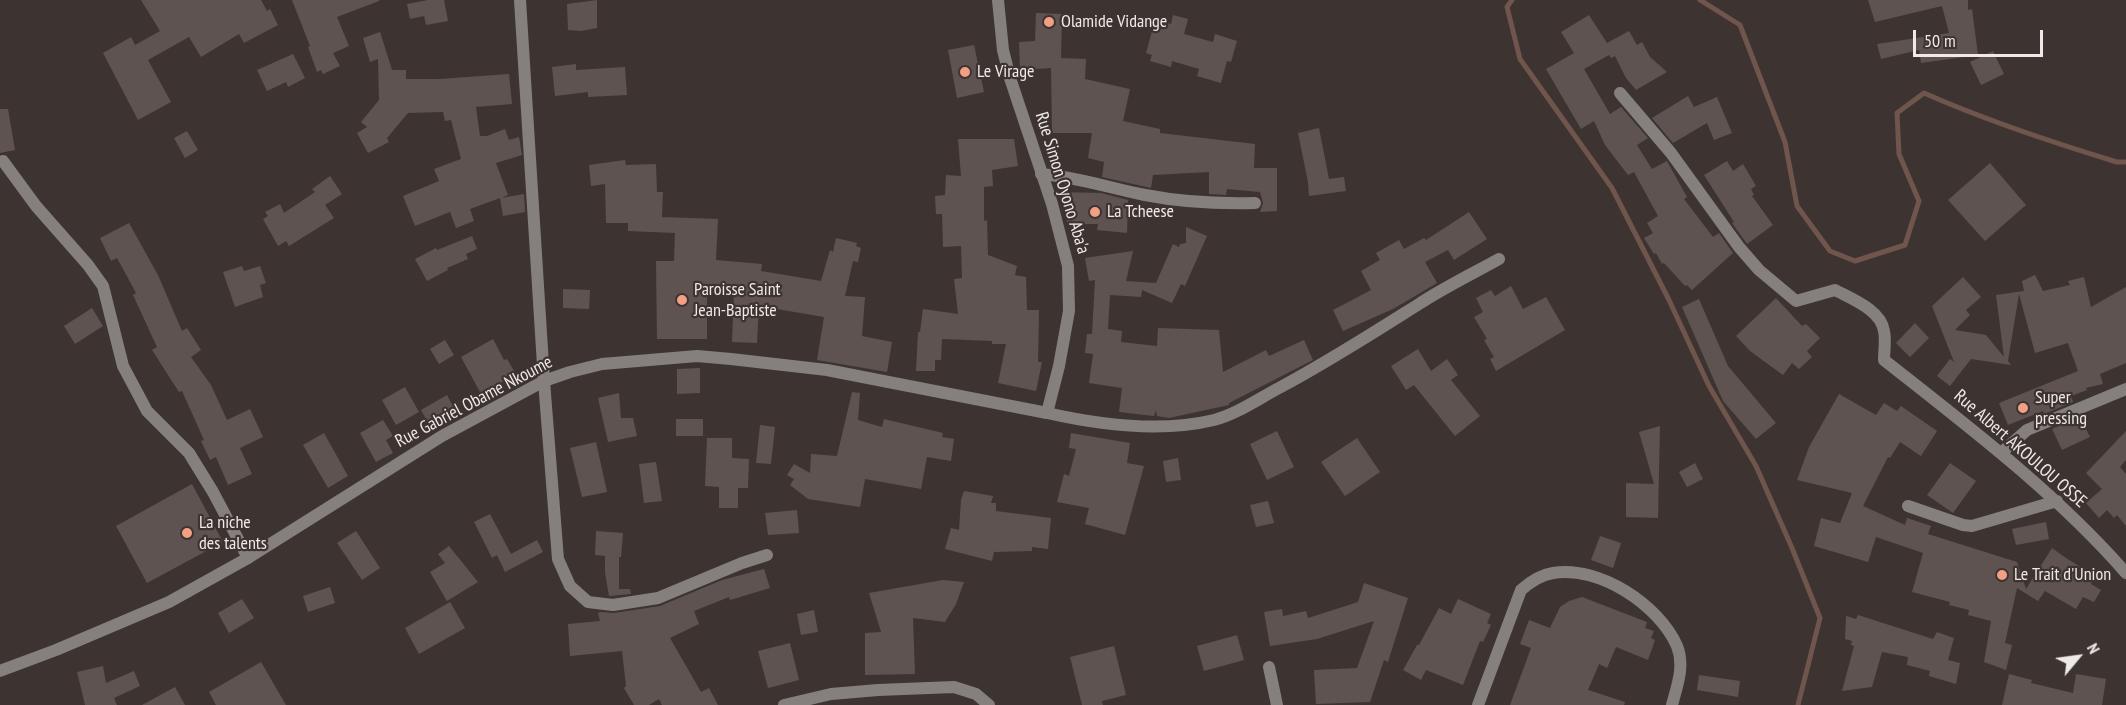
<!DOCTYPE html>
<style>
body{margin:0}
#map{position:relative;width:2126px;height:705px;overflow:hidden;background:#3d3431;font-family:"PT Sans Narrow",sans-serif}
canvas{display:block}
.north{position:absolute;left:2048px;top:627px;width:60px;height:60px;-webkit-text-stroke:4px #3d3431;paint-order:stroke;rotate:61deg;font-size:16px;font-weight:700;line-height:24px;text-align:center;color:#efe9e7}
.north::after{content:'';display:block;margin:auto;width:21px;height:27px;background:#efe9e7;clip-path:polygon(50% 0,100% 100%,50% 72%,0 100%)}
.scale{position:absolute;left:1913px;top:30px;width:130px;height:27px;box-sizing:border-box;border:3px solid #efe9e7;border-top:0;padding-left:8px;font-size:18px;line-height:21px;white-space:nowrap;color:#efe9e7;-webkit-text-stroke:4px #3d3431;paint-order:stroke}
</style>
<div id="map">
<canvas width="2126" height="705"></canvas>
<div class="north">N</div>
<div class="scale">50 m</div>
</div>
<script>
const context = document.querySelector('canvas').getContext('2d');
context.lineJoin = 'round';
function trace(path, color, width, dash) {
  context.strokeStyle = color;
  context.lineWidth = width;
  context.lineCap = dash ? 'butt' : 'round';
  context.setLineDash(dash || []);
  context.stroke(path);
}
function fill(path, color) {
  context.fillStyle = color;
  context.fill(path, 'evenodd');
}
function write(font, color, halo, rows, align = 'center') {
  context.font = font + ' "PT Sans Narrow",sans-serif';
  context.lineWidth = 4.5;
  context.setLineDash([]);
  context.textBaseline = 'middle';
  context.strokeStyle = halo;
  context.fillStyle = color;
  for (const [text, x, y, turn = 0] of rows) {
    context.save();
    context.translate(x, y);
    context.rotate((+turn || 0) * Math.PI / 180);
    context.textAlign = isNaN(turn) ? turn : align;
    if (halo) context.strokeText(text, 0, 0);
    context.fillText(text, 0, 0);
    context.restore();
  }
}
const stream = new Path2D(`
 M1512,0L1507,7L1520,59L1612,188L1669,300L1709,386L1756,466L1792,548L1820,618L1798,705
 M1700,0L1740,25L1785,142L1797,206L1830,251L1855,261L1905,245L1919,201L1899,154L1897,113L1924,93C1987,121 2051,142 2117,162H2126`);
const building = new Path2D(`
 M141,0H261L267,11L270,9L278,25L244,43L239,34L201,57L189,37L148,60L171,102L138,120L103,53L131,37L135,45L160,31Z
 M292,0H379V1L337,17L349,46L333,53L340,66L323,74L321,70L317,72L308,47L310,46Z
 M428,0H444L448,21L426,25L424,16L410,19L407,4Z
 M597,0V28L581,31L568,30L567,4Z
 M1868,0H1968V10L1972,9L1978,55L1921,63L1919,50L1881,59L1877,44L1949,33L1942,6L1875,22Z
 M1036,13L1062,14L1061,58L1086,59L1085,79L1130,89L1123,121L1160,129V133L1255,144L1254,168H1277V211L1260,212L1263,203L1260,192L1227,189L1226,195L1209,194V172L1153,175L1151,188L1102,177L1104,162L1088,158L1092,133H1052L1051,68L1020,70L1019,42L1035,41Z
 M1173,15L1188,19L1184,34L1213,42L1215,34L1237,41L1231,62L1227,61L1221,83L1197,76L1199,69L1172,61L1171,67L1150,61L1152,55L1146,53L1155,20L1171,24Z
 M1589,15L1607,43L1629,31L1637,45L1642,42L1650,57L1667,72L1636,90L1626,78L1615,56L1611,58L1609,55L1584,69L1610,114L1621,107L1648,138L1637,145L1652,169L1667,161L1687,197L1684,199L1713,237L1719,233L1733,253L1692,290L1687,285L1685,286L1664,263L1662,264L1656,253L1654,254L1644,238L1653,233L1647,223L1658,216L1634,172L1628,175L1605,145L1594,121L1581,129L1546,69L1574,53L1561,32Z
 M380,32L392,70H406V79H440L509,74L512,104L476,107L480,136H487L505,129L509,140L519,137L522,155L496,163L508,195L501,198L524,194L525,212L503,216L500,198L470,209L474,221L456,228L450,212L415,226L403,196L439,181L434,169L461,159L451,120L445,121L443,112L408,113L387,138L389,142L368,153L357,133L367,127L361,122L379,100L378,59L370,62L363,38Z
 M974,45L984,92L957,98L948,50Z
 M1993,51L2004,74L1981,85L1970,62Z
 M293,54L305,78L288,87L286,82L267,91L257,70Z
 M576,64V70L625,67L627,95L588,97V92L555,96L552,67Z
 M1688,96L1694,107L1717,97L1732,133L1714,140L1707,123L1673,143L1652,118Z
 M0,109H8L15,150L0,153Z
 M1319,128L1329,179L1344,177L1346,191L1309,196L1308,182L1298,133Z
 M187,131L198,150L185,158L174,138Z
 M958,139H1014L1018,166L992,170L993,186L984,187V221L987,220L988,255L1017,266L1015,275L1026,277L1027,310H1039L1038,362H1042L1036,391L998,383L1006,344H992V341L942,339L941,360H935V371H916L918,332H920L923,309L958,314L954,279L962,278L961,246L943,247L942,214H936L935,196L945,195L946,175L961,176Z
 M625,160L626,165L656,164L657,192H663L662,217L718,219L716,260L762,264L761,271L821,281L830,250L833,252L836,238L857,243L856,246L861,248L858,262L853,261L845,296L865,297L862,336L892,342L887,372L817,360L824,317L759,306L757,343L732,342L734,293L707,291V339H657L656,261H674L675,233L628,231V223H606L605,184L591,186L589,165Z
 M1727,161L1733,171L1743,164L1756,186L1751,189L1754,195L1752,196L1773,225L1747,244L1732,223L1734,222L1704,175Z
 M1990,163L2026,205L1985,241L1948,200Z
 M330,176L342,194L325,205L334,218L289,246L286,241L278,246L263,219L268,216L265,212L280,204L284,213L315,192L312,189Z
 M1058,192L1101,193L1128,200L1127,233L1097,230L1098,224H1068Z
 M1469,212L1487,239L1454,260L1448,250L1425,262L1437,283L1393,309L1343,331L1333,310L1371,290L1361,271L1380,260L1376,253L1399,240L1404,249L1424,238L1426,240Z
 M129,223L158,275L182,331L187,328L201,350L191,357L211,385L227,420L250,409L263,437L240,448L252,474L228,485L216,457L210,460L201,441L204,440L182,391L179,392L152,350L157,347L133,295L136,293L117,258L111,261L100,238Z
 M1186,227L1207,236L1185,286L1181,284L1172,303L1142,290L1141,297L1110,295L1108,329L1122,331L1121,342L1157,346L1158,328L1219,330L1223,372L1266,350L1269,356L1304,340L1313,360L1229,403V405L1169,418L1157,416L1156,410L1154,416L1119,412L1122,388L1089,383L1093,354L1085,353L1087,334H1092L1095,280L1089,281L1085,258L1133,251L1126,281L1156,283L1173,244L1179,247L1180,244L1186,243Z
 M472,236L477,249L466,254L468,259L447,268L448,270L427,281L415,259L436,248L437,250Z
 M242,266L244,271L260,266L266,283L260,285L263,297L235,307L223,272Z
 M2035,275L2043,291L2070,285L2068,281L2084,277L2091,307L2126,287V363L2100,374L2103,384L2086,388L2087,390L2071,396L2073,402L2044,414L2043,411L2008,425L1999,403L2078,371L2068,343L2035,353L2019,294L2008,361L2011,365L1971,359L1950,386L1937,376L1950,359L1954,362L1932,306L1963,277L1981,297L1966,310L1970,315L1955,330L1986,335L2004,357L1996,295L2024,291L2022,281Z
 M1511,286L1523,309L1546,297L1565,330L1496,371L1490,359L1494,357L1484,340L1487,339L1474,317L1483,312L1476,298L1491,290L1495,296Z
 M563,289L590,290L589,309L563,308Z
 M1776,298L1802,326L1806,324L1820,338L1807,351L1812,357L1799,369L1792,363L1783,375L1750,351L1736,336Z
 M1699,299L1728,366L1776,423L1756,439L1723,401L1682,307Z
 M92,308L103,326L75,344L64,326Z
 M1915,323L1929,338L1910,357L1896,343Z
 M493,339L504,360L507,359L516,374L481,394L461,357Z
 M445,340L454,355L439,364L430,349Z
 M1418,349L1431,371L1447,359L1458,375L1451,380L1480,416L1455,436L1414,385L1406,390L1391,366Z
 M700,368V393L677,394V369Z
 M405,387L419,412L396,425L382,400Z
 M852,392L860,393L858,420L882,427L884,419L943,433L942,437L954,439L951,461L927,457L921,489L865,479L860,507L808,499L790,485L794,479L787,475L794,464L810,473L811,454L837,456Z
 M619,393L621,418H633L637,436L608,442L598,398Z
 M1839,394L1876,415L1884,403L1897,411L1901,406L1937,431L1921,456L1900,442L1890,458L1888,457L1863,506L1905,525L1907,518L1931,526L1928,534L2017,562L2026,589L2052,548L2066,558L2095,576L2091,584L2101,590L2094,602L2083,597L2076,609L2045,591L2038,601L2017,588L2005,643L2012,645L2006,670L1984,662L1991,621L1968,615L1969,610L1949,605L1950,602L1912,592L1923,553L1876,537L1868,562L1814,546L1821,518L1840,523L1852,493L1797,480L1809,447Z
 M447,395L457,414L431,428L421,410Z
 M2080,417L2090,437L2062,450L2052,429Z
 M676,419H703V436H676Z
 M383,420L393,436L386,440L393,453L376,462L360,433Z
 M760,425L775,427L771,464L756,463Z
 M1660,426L1658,518L1626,517V483L1654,484L1639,432Z
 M1277,431L1294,467L1267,480L1250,444Z
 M2126,431V460L2120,467L2126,474V526L2117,515L2114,518L2107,510L2099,518L2086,503L2102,489L2086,473Z
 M324,433L348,476L328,488L303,445Z
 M1071,433L1130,443L1127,463L1144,466L1125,535L1085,524L1089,508L1057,502L1064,474L1069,476L1076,449L1069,448Z
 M707,438H732V458L749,459L748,488H738V508H719V487L705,486Z
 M1357,438L1380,472L1345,496L1321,462Z
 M596,442L607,492L582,497L570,448Z
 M1178,458L1181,480L1166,482L1163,461Z
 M656,462L662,501L644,503L639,464Z
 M1695,463L1703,479L1687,487L1679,472Z
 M1950,463L1976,481L1953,513L1927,495Z
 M192,484L223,542L147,583L116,526Z
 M964,491L993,496L991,503H996V511L1051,518L1048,549L1032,547V551L994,552L992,561L945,549L951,528L959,530L961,500Z
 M1268,501L1274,523L1256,527L1250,505Z
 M797,510L799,533L768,535L765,513Z
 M490,514L511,554L537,540L543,552L505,572L497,555L492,558L474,522Z
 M2046,522L2049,539L2016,545L2012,529Z
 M356,531L380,568L362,580L337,543Z
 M596,531L623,533L621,557H619V589H630L631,594L609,596L605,573V556L595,555Z
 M1600,536L1621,543L1613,568L1591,560Z
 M449,546L478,582L447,601L430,572L445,563L438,554Z
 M764,569L770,588L730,600L729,597L694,611L699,624L670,638L701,692L709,688L718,705H662L659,699L649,705H634L624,688L626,686L622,651L570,656L568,624L600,621L598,613L601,612L614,613L660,606L722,580Z
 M943,580L964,582L956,604L945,622L913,618L915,674L865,675V633L881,632L869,593Z
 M1364,583L1408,598L1388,662L1384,660L1370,702L1316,704L1314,670L1357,668L1374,621L1317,639L1270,646L1264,612L1282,609L1283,616L1306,611L1308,618L1358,602Z
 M330,587L335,603L308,612L303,596Z
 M1582,597L1647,622L1645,628L1654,631L1651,638L1655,640L1648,660L1616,647L1607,668L1599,664L1588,690L1625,702L1624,705H1510L1531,648L1520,644L1529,620L1550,628L1560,607L1569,601Z
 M242,599L254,618L229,633L218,613Z
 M1458,599L1491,614L1487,623L1491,625L1483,642L1480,641L1463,685L1426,670L1421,680L1403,670L1417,645H1419L1439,608L1451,614Z
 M450,602L465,628L419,654L405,628Z
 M814,610L818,632L801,635L797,614Z
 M1858,615L1933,639L1937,632L1954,638L1948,660L1960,663L1956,684L1929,676L1930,671L1907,665L1908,657L1882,652L1872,687L1842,691L1854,646L1851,645L1852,641L1845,639L1846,616L1856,619Z
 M1237,635L1244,660L1204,671L1197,646Z
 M790,643L799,680L768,688L758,651Z
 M1114,646L1126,695L1102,701L1103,705H1082L1070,657Z
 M261,662L286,705H216L209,692Z
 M103,666L106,683L134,671L140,686L114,698L117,705H85L77,672Z
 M2009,674L2032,680L2031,683L2073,693L2076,674L2106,679L2102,705H2002Z
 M1699,675L1740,681L1738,697L1697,690Z
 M175,687L185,705H142Z`);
const minor = new Path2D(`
 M520,0L544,381L558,559L570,586L588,602L613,605L658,598L742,563L767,555
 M1620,93L1671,153L1739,247L1759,270L1796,301L1835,290C1852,299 1881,310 1884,331C1886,340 1884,351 1884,360C1969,427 2055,492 2126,573
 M3,161L36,206L88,265L103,286L123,366L147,411L189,453L213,492L248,558
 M1041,174C1077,177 1110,188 1145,195C1181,202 1218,204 1255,203
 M1047,413C1100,425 1160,433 1214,420C1237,414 1258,399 1279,388C1328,362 1373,333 1419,304C1445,287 1472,274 1499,259
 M2001,453L2027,430L2126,389
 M1908,506L1963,525L1972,526L2057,501
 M1269,667L1277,705
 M784,705L831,694L878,690L954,687L976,694L989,705
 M1478,705L1521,590C1530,582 1540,575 1553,573C1599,565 1659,605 1677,646C1685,666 1677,686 1672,705`);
const tertiary = new Path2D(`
 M0,671L56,650L169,602L248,558L442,436L544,381L570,372L602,364L697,356L731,359L827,370L1047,413L1059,366L1069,311L1068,266L1052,204L1010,78L1003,50L998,0`);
const markers = [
 [1049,22,6,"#f39f84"],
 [965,72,6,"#f39f84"],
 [1095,212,6,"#f39f84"],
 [682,300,6,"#f39f84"],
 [2023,408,6,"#f39f84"],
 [187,533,6,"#f39f84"],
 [2002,575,6,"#f39f84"]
];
const poiNames = [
 ["Olamide Vidange",1061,22],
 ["Le Virage",977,72],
 ["La Tcheese",1107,212],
 ["Paroisse Saint",694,290],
 ["Jean-Baptiste",694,311],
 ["Super",2035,398],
 ["pressing",2035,419],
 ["La niche",199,523],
 ["des talents",199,544],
 ["Le Trait d'Union",2014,575]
];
const streetNames = [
 ["Rue Simon Oyono Aba'a",1062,183,73],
 ["Rue Gabriel Obame Nkoume",474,402,-28],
 ["Rue Albert AKOULOU OSSE",2020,449,41]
];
trace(stream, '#6f554c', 5);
fill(building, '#5e5350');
trace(minor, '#85807e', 12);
trace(tertiary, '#85807e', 12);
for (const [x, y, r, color] of markers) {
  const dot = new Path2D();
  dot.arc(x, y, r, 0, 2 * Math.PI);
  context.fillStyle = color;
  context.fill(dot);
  trace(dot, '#3d3431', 2);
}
write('18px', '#efe9e7', '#3d3431', poiNames, 'left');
write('18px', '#efe9e7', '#3d3431', streetNames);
</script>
